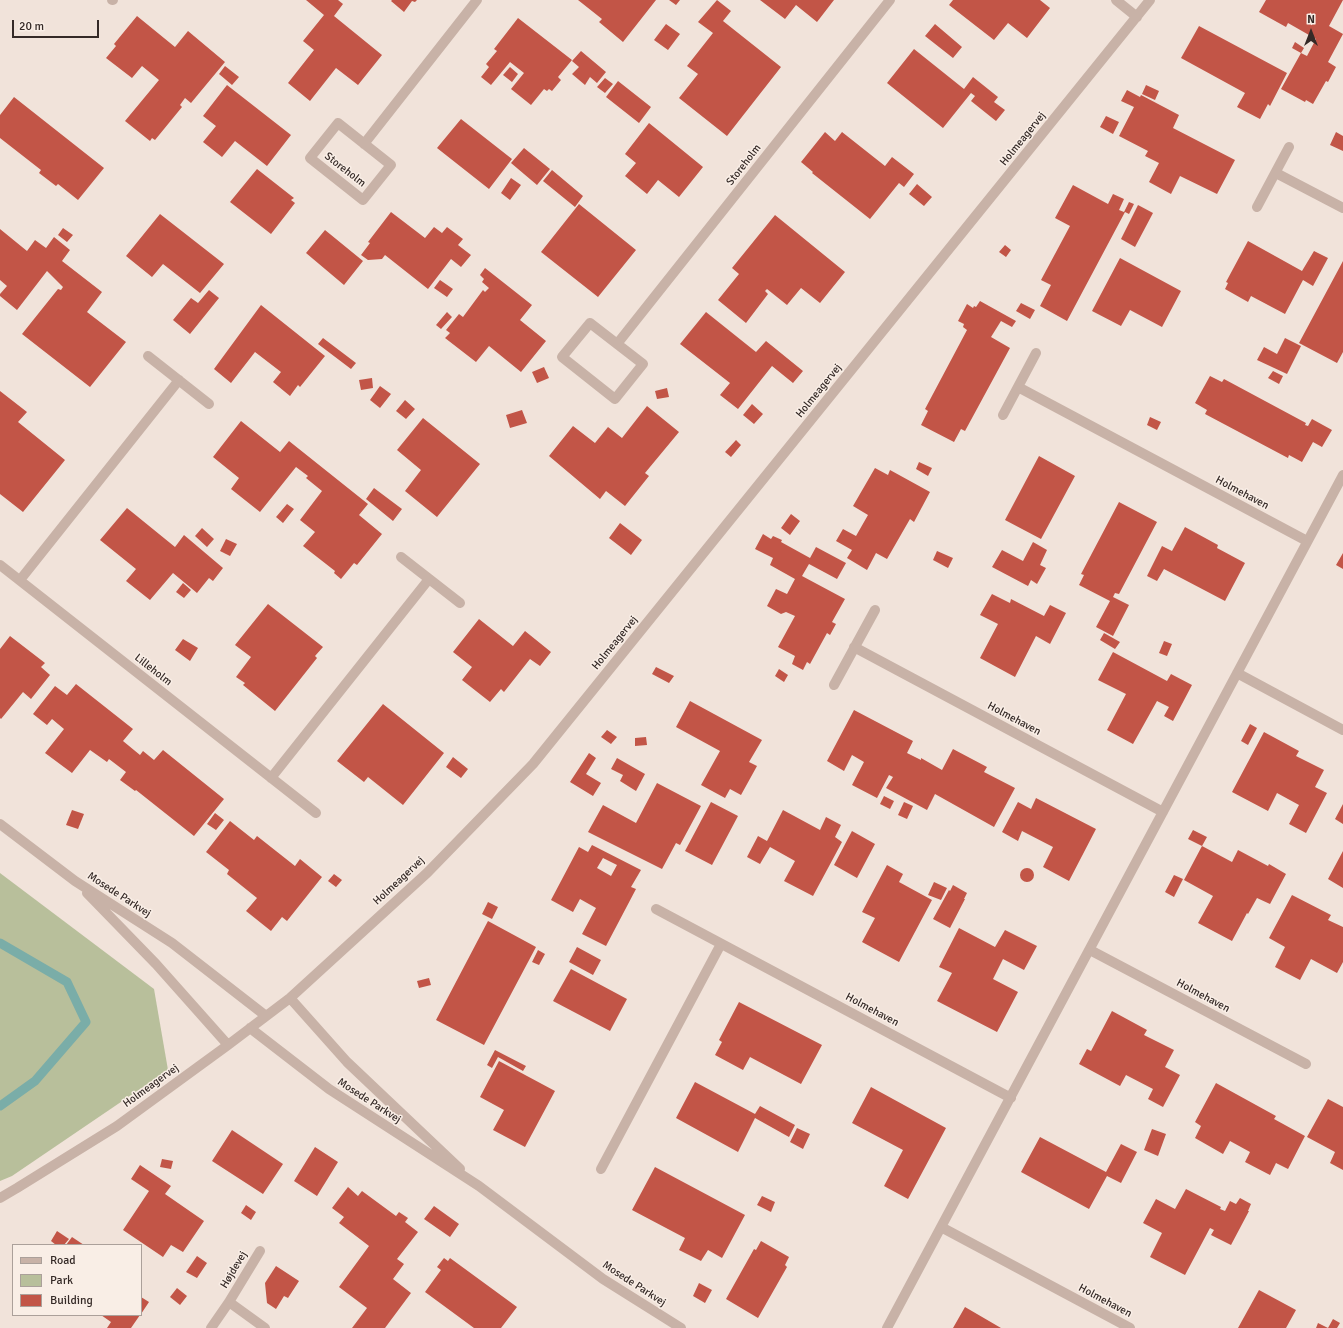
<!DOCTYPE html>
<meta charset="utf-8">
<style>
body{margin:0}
#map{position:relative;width:1343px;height:1328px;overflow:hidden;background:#f1e3da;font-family:Signika,sans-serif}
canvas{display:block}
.legend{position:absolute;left:12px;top:1244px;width:130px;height:72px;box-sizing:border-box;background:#f9eee6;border:1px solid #aba09a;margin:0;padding:5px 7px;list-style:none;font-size:12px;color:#352a27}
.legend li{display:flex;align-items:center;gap:8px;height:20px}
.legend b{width:20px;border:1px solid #aba09a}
.north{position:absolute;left:1291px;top:12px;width:40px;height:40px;-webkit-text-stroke:3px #f9eee6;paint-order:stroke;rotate:0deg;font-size:11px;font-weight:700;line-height:16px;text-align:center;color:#352a27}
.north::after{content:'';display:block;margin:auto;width:14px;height:18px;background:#352a27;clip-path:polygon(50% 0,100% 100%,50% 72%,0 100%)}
.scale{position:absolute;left:12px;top:20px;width:87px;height:18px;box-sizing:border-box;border:2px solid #352a27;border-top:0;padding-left:5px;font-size:12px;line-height:14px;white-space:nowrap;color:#352a27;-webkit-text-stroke:3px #f9eee6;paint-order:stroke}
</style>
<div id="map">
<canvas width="1343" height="1328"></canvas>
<ul class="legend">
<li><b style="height:5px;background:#c8b2a7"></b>Road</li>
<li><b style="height:11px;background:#b8bf9b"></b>Park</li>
<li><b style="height:11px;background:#c25547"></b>Building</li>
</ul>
<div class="north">N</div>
<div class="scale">20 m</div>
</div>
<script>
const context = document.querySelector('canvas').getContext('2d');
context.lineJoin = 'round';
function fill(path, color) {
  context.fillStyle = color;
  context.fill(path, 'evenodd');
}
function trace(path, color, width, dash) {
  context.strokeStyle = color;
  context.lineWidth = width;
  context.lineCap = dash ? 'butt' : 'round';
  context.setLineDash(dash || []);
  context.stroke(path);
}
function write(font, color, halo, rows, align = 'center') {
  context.font = font + ' Signika,sans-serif';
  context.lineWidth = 3;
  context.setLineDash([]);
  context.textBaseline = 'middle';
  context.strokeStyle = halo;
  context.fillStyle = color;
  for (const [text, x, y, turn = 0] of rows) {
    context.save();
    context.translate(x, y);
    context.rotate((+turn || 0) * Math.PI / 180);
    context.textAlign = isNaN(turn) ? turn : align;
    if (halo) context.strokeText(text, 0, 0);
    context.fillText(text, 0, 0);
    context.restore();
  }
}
const green = new Path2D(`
 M0,873L154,989L168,1070L12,1176L0,1181Z`);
const stream = new Path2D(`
 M0,943L67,982L86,1022L35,1081L0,1106`);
const building = new Path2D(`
 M306,0H338L343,4L334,16L382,55L358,85L336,68L310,101L288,83L314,50L303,41L324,15Z
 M392,0H417L415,2L412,1L404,12L391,1Z
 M578,0H656L623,42L599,22L602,19Z
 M669,0H680L676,5Z
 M717,0L731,11L723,21L781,67L727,136L679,98L698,74L687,66L713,33L698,22Z
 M760,0H834L817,22L796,5L785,19Z
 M953,0H1040L1050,8L1027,38L1008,23L994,40L949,5Z
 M1266,0H1343L1329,26L1343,34L1328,62L1336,67L1328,82L1326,81L1313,104L1306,100L1305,102L1281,89L1301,53L1307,56L1316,39L1288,23L1286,27L1259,12Z
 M137,16L175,47L188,31L225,62L191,103L185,98L180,105L182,107L155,140L152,138L150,141L125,121L159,80L142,66L132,78L106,58L116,46L114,44Z
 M518,18L572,60L558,77L561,80L552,91L549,89L547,91L544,89L531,105L511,89L524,73L510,62L491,85L481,77L489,67L486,64L497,51L494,49Z
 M666,24L680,34L668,50L654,40Z
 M935,24L962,47L953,58L925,36Z
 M1199,26L1287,73L1270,106L1268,104L1260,119L1237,107L1245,93L1181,58Z
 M1295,42L1304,48L1301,53L1292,48Z
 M914,49L964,89L973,77L998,97L994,102L1005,110L996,121L971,101L975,96L971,93L943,128L887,83Z
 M581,51L606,72L597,83L590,77L585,85L572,74L579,67L572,61Z
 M225,66L239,77L232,85L219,74Z
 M510,67L518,74L512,82L503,75Z
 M605,78L613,84L605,93L597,87Z
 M618,81L651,107L639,123L606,97Z
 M227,85L291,135L267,166L235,141L222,157L203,142L216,126L203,116Z
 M1146,85L1159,91L1155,100L1142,94Z
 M1127,90L1140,97L1141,95L1179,115L1173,128L1235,160L1217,194L1180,176L1171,194L1149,182L1159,163L1145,156L1148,151L1119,136L1134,107L1121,101Z
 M14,97L104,168L78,200L58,184L56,186L39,173L41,170L0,138V115Z
 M1106,116L1119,122L1113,134L1100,127Z
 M461,119L512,159L489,189L437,148Z
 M649,123L703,167L679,197L658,180L647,194L625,176L636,163L625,154Z
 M825,132L835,141L842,132L885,166L892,157L914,174L904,187L899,183L870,219L812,173L813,172L801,162Z
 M1336,132L1343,136V151L1330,145Z
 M524,148L550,169L537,185L511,163Z
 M257,169L294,198L291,200L295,203L271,234L230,202Z
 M552,170L583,196L575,207L543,181Z
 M511,178L521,185L510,200L501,193Z
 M917,184L932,197L924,206L909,194Z
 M1073,185L1108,204L1113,194L1124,199L1119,210L1124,212L1129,202L1134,204L1129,214L1125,212L1067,321L1040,306L1051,285L1041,280L1070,226L1055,218Z
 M579,204L636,250L598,297L541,252Z
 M1138,205L1153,213L1135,247L1121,239Z
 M391,212L425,238L434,227L442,233L447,227L463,239L458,245L471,255L461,267L451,259L428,289L385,255L382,259L368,260L361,255L370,243L368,242Z
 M160,214L224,264L200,293L163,264L152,277L126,256Z
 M775,215L845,272L820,303L801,288L787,305L767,289L765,291L768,294L746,323L718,300L739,274L732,268Z
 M63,228L73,235L67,242L58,235Z
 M0,229L27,251L35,240L46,248L54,237L70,250L62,261L102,292L87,312L126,342L90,387L22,334L58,289L61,290L63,287L47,271L17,310L0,296V294L7,286L0,280Z
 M325,230L363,261L344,285L306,253Z
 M1248,241L1302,271L1314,251L1328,258L1313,286L1303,280L1285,314L1251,296L1248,302L1225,289L1228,283L1226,282Z
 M1005,245L1011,250L1006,257L999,252Z
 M1120,258L1181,291L1162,327L1130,310L1121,326L1092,311Z
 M1343,261V352L1337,363L1299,343Z
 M485,268L532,305L520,320L546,341L521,372L489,346L476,362L445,338L450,333L446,330L459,314L463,317L483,290L485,292L489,288L482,282L484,279L480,275Z
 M440,280L453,289L447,297L434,288Z
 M209,290L219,298L190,334L173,320L191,298L198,303Z
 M980,301L1016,321L1012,327L1001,321L991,337L1010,348L965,431L961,429L954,442L921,425L928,411L925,409L967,330L963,327L964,324L958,321L967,304L973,308L974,306L976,307Z
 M1021,303L1035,310L1030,319L1016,311Z
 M261,305L325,356L300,387L298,385L290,396L273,382L281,372L255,352L231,383L214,369Z
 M447,312L452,317L441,329L436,325Z
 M706,312L756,352L766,341L803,371L793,383L772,366L738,409L720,395L730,383L680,344Z
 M323,338L356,363L351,369L318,344Z
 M1285,338L1301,346L1287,374L1257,360L1264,347L1277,354Z
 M544,367L549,378L537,383L532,372Z
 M1273,371L1283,376L1279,384L1268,378Z
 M1210,376L1222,382L1224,379L1306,423L1305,425L1308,426L1312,419L1332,430L1322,447L1313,442L1302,462L1289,455L1288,458L1205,414L1207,410L1195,403Z
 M372,378L373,388L361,390L359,380Z
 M380,386L391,394L380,408L370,400Z
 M667,388L669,397L657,399L655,391Z
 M0,391L27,412L18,422L65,460L23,512L0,494Z
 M405,400L415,409L406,419L396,411Z
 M752,404L763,414L754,424L743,415Z
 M647,406L679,432L645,473L649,476L625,506L606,491L600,499L549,456L573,426L595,443L608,427L622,438Z
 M522,410L527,423L510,428L506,415Z
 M1150,417L1161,422L1157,430L1147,425Z
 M423,418L480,464L437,517L405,491L421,470L397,450Z
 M241,421L280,452L289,441L368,504L359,515L382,534L357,565L354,563L341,579L334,573L335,571L303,546L315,532L300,520L322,491L306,478L308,476L296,467L260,512L231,489L239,478L213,457Z
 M736,440L741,445L731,457L725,452Z
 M1039,456L1075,476L1041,539L1005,520Z
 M919,462L932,468L928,476L916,469Z
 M875,468L888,475L890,470L930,492L914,522L910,519L887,559L876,553L867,570L847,558L852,550L836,541L843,529L856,536L868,515L853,506Z
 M374,488L402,509L393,521L366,499Z
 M1119,502L1157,522L1119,594L1115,593L1113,597L1129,605L1113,636L1096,627L1110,601L1079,585L1084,575L1081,574Z
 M287,504L294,509L283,523L276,517Z
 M127,508L175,547L184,535L223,568L213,581L209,578L197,593L173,573L150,600L126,581L136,569L100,540Z
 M791,514L800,521L790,535L781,528Z
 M620,523L642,540L631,555L609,538Z
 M1185,527L1218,545L1217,548L1245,563L1225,601L1164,569L1157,581L1147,576L1162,546L1172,551Z
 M202,528L214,539L207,547L195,536Z
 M763,534L771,539L773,536L782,540L781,542L810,558L816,547L846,563L837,579L809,564L802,576L845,599L832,622L836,624L830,635L827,633L810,664L807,662L803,670L792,664L795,656L778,647L795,616L786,612L781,614L767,606L776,589L787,594L795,579L770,565L773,558L755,549Z
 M226,539L237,544L230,556L220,551Z
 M1033,542L1047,550L1040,565L1046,568L1037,584L1031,580L1028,586L992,567L1002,550L1023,561Z
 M937,551L953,558L948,568L933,560Z
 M1343,553V569L1336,565Z
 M183,583L191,590L184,598L176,592Z
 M992,594L1010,603L1011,599L1044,616L1050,605L1066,613L1050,644L1036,636L1015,677L980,658L998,624L980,615Z
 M268,604L323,647L315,656L317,658L275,711L243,685L245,683L236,677L251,657L235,645Z
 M479,619L513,646L525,631L551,652L540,666L530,659L504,692L501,689L490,702L462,680L472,667L453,652Z
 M1104,633L1120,642L1115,649L1100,640Z
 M10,636L45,663L41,667L50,675L31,699L23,692L1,719L0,718V649Z
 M183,639L198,648L190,661L175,650Z
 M1164,641L1172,644L1167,656L1159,653Z
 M1113,652L1167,681L1171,674L1192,685L1173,721L1164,716L1169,707L1157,701L1133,744L1107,730L1126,694L1098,680Z
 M656,667L674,676L669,683L652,674Z
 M779,669L788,675L784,682L775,676Z
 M76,684L133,729L123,741L140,755L143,751L154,760L163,750L224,799L194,836L136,790L135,791L120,780L126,772L109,759L107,762L90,750L72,773L45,753L64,729L52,719L47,725L33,714L55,686L67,695Z
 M690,701L762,740L749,762L757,766L741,795L730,789L725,798L701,785L720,751L676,727Z
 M383,704L444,753L403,805L368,777L364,782L337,761Z
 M854,710L913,741L907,753L921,760V758L942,770L953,749L987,767L984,772L1015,788L994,827L935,794L927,810L886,788L893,777L889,775L877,798L852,785L864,762L852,755L844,771L827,761Z
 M1250,724L1257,728L1248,745L1241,741Z
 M607,730L617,737L611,744L601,737Z
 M1264,732L1299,751L1296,756L1324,770L1315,787L1327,793L1306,833L1289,824L1299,805L1277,793L1268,811L1232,792Z
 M646,737L647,745L635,746V738Z
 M589,753L596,758L586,774L601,783L593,796L570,782Z
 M453,757L468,769L461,778L446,767Z
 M617,758L645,774L636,791L620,781L623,775L611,769Z
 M657,783L701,806L680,845L676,843L662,869L588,832L603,805L636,823Z
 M884,796L894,801L890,809L880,804Z
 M1036,798L1096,829L1069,881L1043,867L1053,847L1022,831L1018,841L1002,832L1018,802L1031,809Z
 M711,802L738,816L712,865L685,851Z
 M904,802L913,806L907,819L898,815Z
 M1343,804V824L1335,819Z
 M72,810L84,814L78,829L66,825Z
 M783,810L820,830L826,817L841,825L835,837L842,842L813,896L784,881L795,861L770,847L760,864L747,857L758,836L767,841Z
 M215,813L224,820L216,830L207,824Z
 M230,821L254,840L257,836L295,866L300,859L322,877L287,921L282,917L271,931L246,911L257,898L227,874L229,870L206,852Z
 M1193,830L1207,837L1202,846L1188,839Z
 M852,831L875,844L857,878L834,865Z
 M592,845L641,870L631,887L636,889L606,946L582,934L596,908L580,899L573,912L551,900L579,847L588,852ZM603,858L617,865L611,876L597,868Z
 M1202,846L1232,862L1238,850L1268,866L1269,864L1286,874L1270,904L1257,898L1248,914L1247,913L1232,941L1198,923L1213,896L1184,880Z
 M1343,851V888L1328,879Z
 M887,865L903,874L899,882L932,900L899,962L862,942L875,918L862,912Z
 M1020 875a7 7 0 1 1 14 0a7 7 0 1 1-14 0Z
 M334,874L342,880L336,887L328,881Z
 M1174,875L1183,879L1174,897L1165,892Z
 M934,882L947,888L941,900L928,895Z
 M953,885L967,893L964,899H965L950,928L933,919L949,890L950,891Z
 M1292,895L1331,915L1328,920L1343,927V962L1337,973L1311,959L1300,980L1275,967L1285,947L1269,938Z
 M488,902L498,907L492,919L482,914Z
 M488,921L536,947L484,1045L436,1020Z
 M959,928L995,947L1005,930L1037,946L1024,970L1003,959L993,979L1018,992L997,1032L937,1001L952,973L939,967Z
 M577,947L601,960L593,975L569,962Z
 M538,950L545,954L539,965L532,962Z
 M571,969L627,999L610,1031L553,1001Z
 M429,978L431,985L419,988L417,981Z
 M739,1002L822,1045L801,1084L750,1057L743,1070L715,1055L722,1042L719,1040Z
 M1112,1011L1147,1030L1144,1035L1174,1050L1165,1067L1180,1075L1163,1107L1148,1099L1153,1089L1126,1075L1120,1086L1079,1064L1087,1049L1091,1051Z
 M495,1050L526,1066L523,1071L498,1057L492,1068L487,1065Z
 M499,1061L555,1091L525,1147L493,1130L504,1110L480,1097Z
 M695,1082L755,1114L760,1106L795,1125L789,1137L755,1118L738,1152L676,1118Z
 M1216,1083L1276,1116L1274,1119L1305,1136L1288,1169L1276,1163L1270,1175L1245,1162L1250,1152L1230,1141L1223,1154L1195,1138L1201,1126L1195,1122Z
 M871,1087L946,1128L908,1199L884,1186L903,1150L852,1123Z
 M1328,1099L1343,1107V1170L1330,1163L1335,1152L1307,1137Z
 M797,1128L810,1134L803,1149L790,1142Z
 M1152,1129L1166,1134L1158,1156L1144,1150Z
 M232,1130L283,1164L263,1194L212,1161Z
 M1040,1137L1106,1172L1121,1144L1137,1152L1121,1183L1107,1176L1089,1209L1021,1172Z
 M315,1147L338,1162L317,1196L294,1181Z
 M162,1159L173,1161L171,1169L160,1167Z
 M140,1165L171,1186L165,1194L204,1221L183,1252L171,1245L163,1257L123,1230L149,1191L131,1179Z
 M655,1167L745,1215L722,1258L708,1250L701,1261L679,1250L685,1238L632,1210Z
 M348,1187L358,1196L362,1191L396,1216L399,1212L408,1218L405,1222L418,1232L397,1259L404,1264L393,1279L411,1293L385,1328H352L367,1308L339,1287L369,1246L339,1223L344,1217L332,1208Z
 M1186,1189L1221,1207L1220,1209L1225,1211L1230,1201L1236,1204L1240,1198L1251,1204L1248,1211H1249L1231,1245L1211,1235L1214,1230L1210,1228L1185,1275L1150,1257L1162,1233L1143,1223L1156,1199L1175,1209Z
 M762,1196L775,1202L771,1212L757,1205Z
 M246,1205L256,1212L251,1220L241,1213Z
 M434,1206L459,1224L450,1237L424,1219Z
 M57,1231L69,1239L64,1245H56L51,1241Z
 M72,1237L84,1245H66Z
 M761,1241L789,1257L785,1265L787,1267L758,1318L726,1299L754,1249L756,1250Z
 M197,1256L207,1263L197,1278L186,1272Z
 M444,1258L448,1261L450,1258L517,1307L501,1328H474L425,1292L441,1270L437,1267Z
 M276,1266L299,1281L288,1298L284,1296L276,1309L267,1303L265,1283Z
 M699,1283L712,1290L705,1303L693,1296Z
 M177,1288L187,1296L180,1305L170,1297Z
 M1259,1290L1296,1310L1286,1328H1238Z
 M141,1297L149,1302L141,1314Z
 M965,1307L1001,1328H953Z
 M101,1315H140L131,1328H107L111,1322Z
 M1333,1319L1340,1323L1337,1328H1328Z
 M1318,1323L1328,1328H1316Z`);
const minor = new Path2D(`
 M112,0H113
 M1116,0L1137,17
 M338,123L391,165L363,200L310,158Z
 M364,144L477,0
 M1276,173L1343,208
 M1257,207L1289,147
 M590,323L643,364L615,399L562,357Z
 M617,344L890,0
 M148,356L209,404
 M1018,387L1307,541
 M1003,415L1036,353
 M401,557L460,603
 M0,565L316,813
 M20,580L179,380
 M854,647L1163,812
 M1237,673L1343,730
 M834,685L875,610
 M271,778L429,579
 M0,824L75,881L172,943L266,1016
 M87,893L156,964L228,1045
 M656,909L1011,1098
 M1090,950L1306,1064
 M290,998L347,1062L460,1169
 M250,1028L329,1089L479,1186L603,1279L681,1328
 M601,1169L721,944
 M0,1198L17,1188L117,1126L228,1045L290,998L427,873L533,764L1150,0
 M941,1227L1130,1328
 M229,1302L265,1328
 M211,1328L229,1302L260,1251
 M887,1328L1343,475`);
const streetNames = [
 ["Holmeagervej",1023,139,-51],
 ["Storeholm",744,165,-52],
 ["Storeholm",345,170,38],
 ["Holmeagervej",819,391,-51],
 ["Holmehaven",1242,493,28],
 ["Holmeagervej",615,643,-51],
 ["Lilleholm",153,670,38],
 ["Holmehaven",1014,719,28],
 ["Holmeagervej",399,881,-43],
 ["Mosede Parkvej",119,895,33],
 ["Holmehaven",1203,996,28],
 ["Holmehaven",872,1010,28],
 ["Holmeagervej",151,1086,-36],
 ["Mosede Parkvej",369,1101,33],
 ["Højdevej",234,1270,-59],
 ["Mosede Parkvej",634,1284,33],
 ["Holmehaven",1105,1301,28]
];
fill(green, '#b8bf9b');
trace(stream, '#7aada8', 9);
fill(building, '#c25547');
trace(minor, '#c8b2a7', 10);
write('11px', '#352a27', '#f9eee6', streetNames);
</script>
